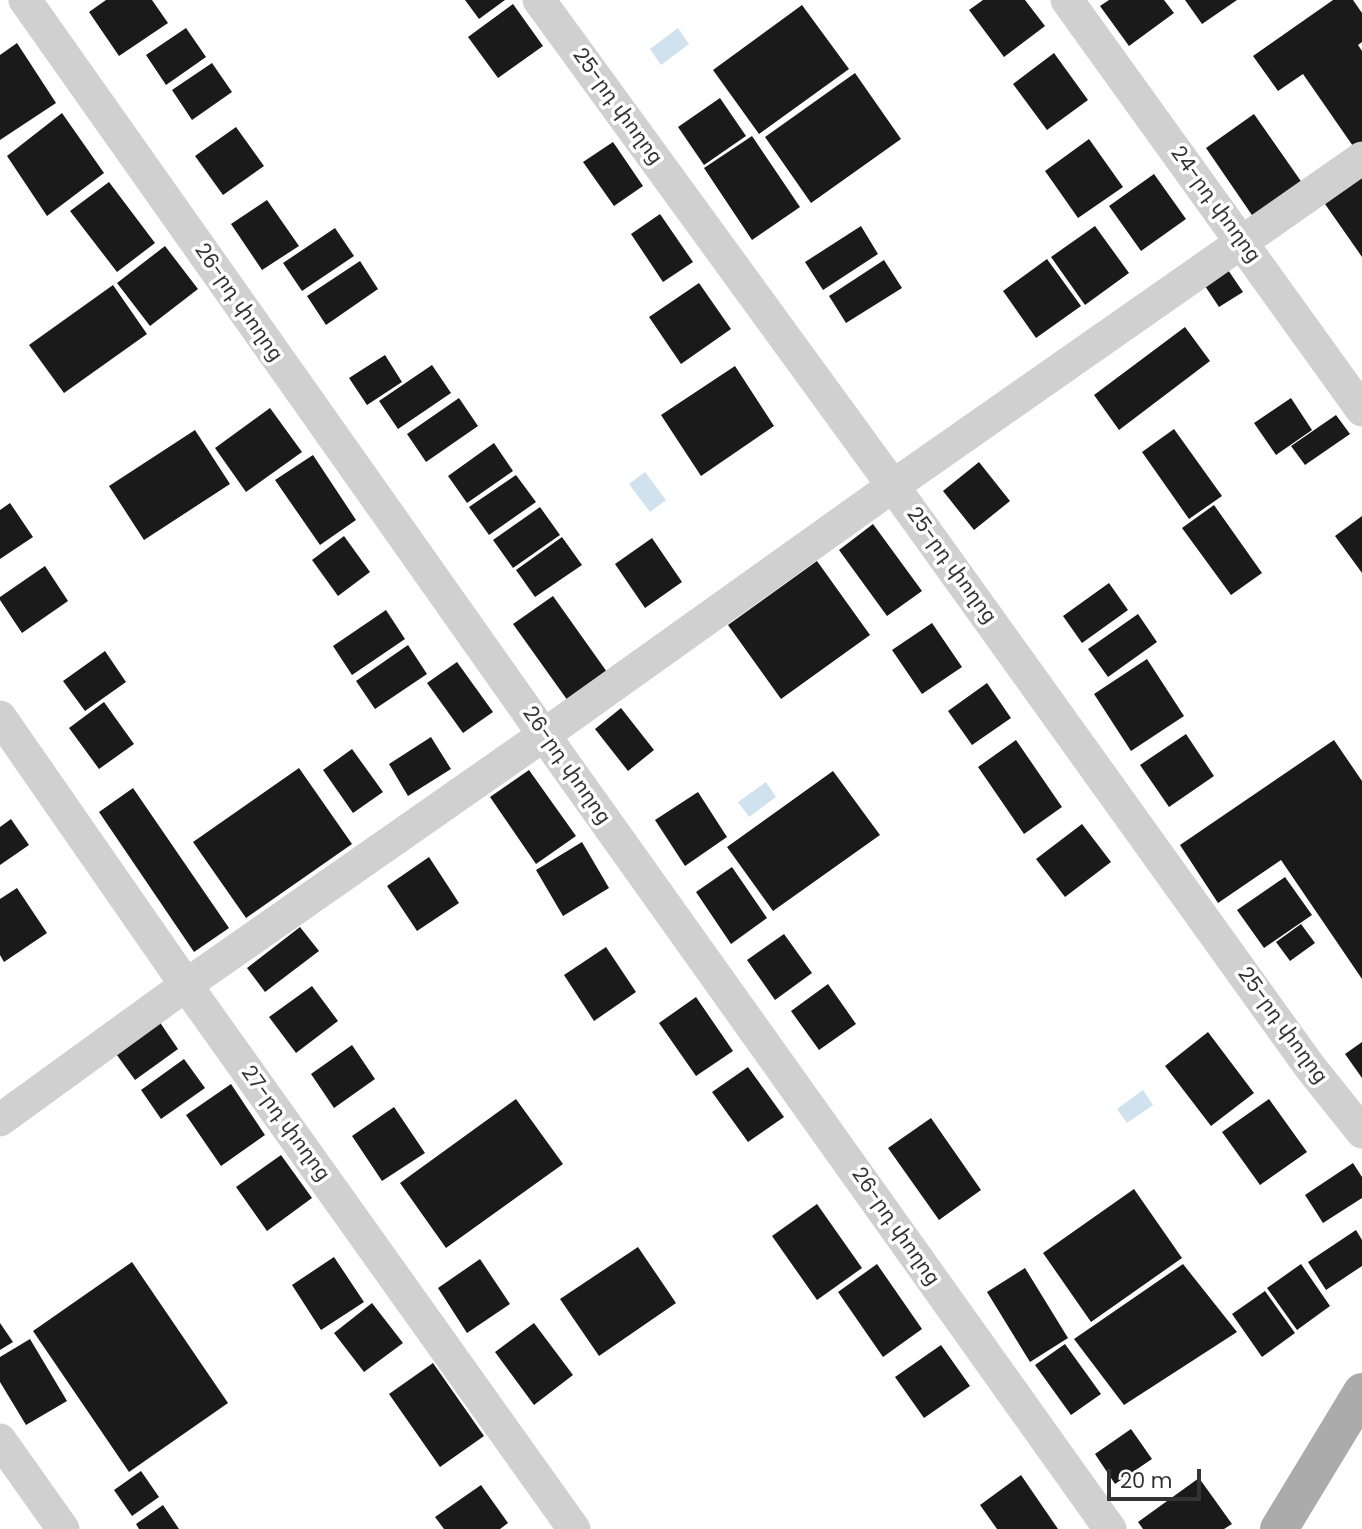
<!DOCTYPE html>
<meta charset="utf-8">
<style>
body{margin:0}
#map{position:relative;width:1362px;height:1529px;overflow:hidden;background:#fff;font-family:Poppins,sans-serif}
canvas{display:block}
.scale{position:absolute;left:1107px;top:1469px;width:94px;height:32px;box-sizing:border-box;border:4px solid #333;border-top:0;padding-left:9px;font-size:21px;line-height:24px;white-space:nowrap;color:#333;-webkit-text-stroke:5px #fff;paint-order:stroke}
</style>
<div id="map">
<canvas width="1362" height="1529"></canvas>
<div class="scale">20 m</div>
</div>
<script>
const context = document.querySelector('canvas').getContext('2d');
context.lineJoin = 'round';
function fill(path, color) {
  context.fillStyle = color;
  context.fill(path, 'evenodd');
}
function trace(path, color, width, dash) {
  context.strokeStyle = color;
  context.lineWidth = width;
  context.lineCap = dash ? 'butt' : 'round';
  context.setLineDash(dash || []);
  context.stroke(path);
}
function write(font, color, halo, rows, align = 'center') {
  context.font = font + ' Poppins,"Noto Sans Armenian",sans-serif';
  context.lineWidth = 7;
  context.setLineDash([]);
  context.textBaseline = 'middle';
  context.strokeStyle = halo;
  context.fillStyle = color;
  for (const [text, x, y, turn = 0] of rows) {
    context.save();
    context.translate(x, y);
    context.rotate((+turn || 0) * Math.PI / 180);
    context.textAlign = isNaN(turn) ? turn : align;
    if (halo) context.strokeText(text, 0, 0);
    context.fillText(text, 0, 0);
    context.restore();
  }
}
const water = new Path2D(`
 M678,28L689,44L661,65L650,49Z
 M645,472L666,500L650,512L629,484Z
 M766,782L776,797L749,817L738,802Z
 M1143,1090L1153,1105L1127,1123L1117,1109Z`);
const building = new Path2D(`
 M106,0H152L168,23L119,56L89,12Z
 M465,0H505L479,19Z
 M983,0H1025L1045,26L1004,57L969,10Z
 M1109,0H1164L1174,13L1129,46L1100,6Z
 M1185,0H1237L1202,24Z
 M1333,0H1353L1362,13V42L1358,45L1362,51V145L1355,149L1303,74L1278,91L1253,56Z
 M513,4L543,46L498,78L468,37Z
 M802,5L849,69L759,134L713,70Z
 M186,28L206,57L166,85L146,55Z
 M17,43L56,103L0,140V55Z
 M1054,53L1088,100L1047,130L1013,84Z
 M212,63L232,92L192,120L172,90Z
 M855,73L901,139L811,203L765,137Z
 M720,98L746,136L704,165L678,127Z
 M62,113L104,173L47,216L7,156Z
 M1254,114L1305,187L1256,221L1206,148Z
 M236,127L264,166L223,195L195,156Z
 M752,136L800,207L752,240L704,168Z
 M1089,139L1123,187L1078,218L1045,171Z
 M613,142L643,186L614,206L583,162Z
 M1154,174L1186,219L1141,251L1109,206Z
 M1362,178V257L1325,204Z
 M109,182L155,243L117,272L70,211Z
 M267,200L299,246L262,270L231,224Z
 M660,214L693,262L663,282L631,234Z
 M861,226L878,254L823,290L805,262Z
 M1095,226L1129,273L1085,305L1051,257Z
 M335,228L354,256L302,291L283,263Z
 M165,246L198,289L150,326L117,283Z
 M1047,259L1081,306L1036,338L1003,291Z
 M884,260L902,288L846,323L829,296Z
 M360,261L378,289L326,325L307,296Z
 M1228,270L1243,292L1219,307L1205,286Z
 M699,283L731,329L681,364L649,317Z
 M113,285L147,334L64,393L29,345Z
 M1185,327L1210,361L1119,430L1094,395Z
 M385,355L402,382L367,405L349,378Z
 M432,365L451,393L398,429L379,401Z
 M735,366L774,426L701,476L661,415Z
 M459,398L478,426L426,462L407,434Z
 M1291,398L1312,430L1276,455L1254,423Z
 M270,408L302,452L246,492L215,448Z
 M1336,415L1350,434L1305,465L1291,446Z
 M1174,429L1222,496L1189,519L1142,452Z
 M195,430L230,484L144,540L109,486Z
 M494,443L513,471L467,503L448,476Z
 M313,455L356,520L320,545L275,480Z
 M979,462L1010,501L974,530L943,491Z
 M516,475L536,502L489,535L469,507Z
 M10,503L33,537L0,559V510Z
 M1214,505L1262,573L1231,595L1182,528Z
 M540,507L560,535L513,568L493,540Z
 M1362,516V573L1335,536Z
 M873,524L922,591L887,616L839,550Z
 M344,536L370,572L338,596L312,560Z
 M562,537L582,565L535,597L516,570Z
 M652,538L682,582L645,608L615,564Z
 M817,561L870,635L781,699L728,625Z
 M45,566L68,601L22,633L0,600V597Z
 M1109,583L1128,610L1082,643L1063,616Z
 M553,596L607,672L568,701L513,624Z
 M386,610L405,639L352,675L333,646Z
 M1138,614L1157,642L1108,677L1088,649Z
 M932,623L962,667L922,694L892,650Z
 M408,645L427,674L375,709L356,681Z
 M105,651L126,682L85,711L63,681Z
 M1147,659L1184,716L1131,751L1094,694Z
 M457,662L493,712L463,733L427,683Z
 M987,683L1011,718L972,745L948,711Z
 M104,702L134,744L99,769L69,728Z
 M621,708L654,750L628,771L595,729Z
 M1186,734L1214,776L1169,807L1140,765Z
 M431,737L451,769L408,796L389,764Z
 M1016,740L1062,807L1024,834L978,767Z
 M1334,740L1362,781V979L1281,860L1218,903L1180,845Z
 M352,749L383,792L353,813L323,770Z
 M299,768L352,844L246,918L193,842Z
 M529,770L576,836L536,864L490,797Z
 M833,771L880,835L773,911L727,847Z
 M133,788L229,928L194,952L99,812Z
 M698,792L727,837L685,866L655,820Z
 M11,819L29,845L0,865V827Z
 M1082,824L1111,862L1065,897L1036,859Z
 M582,842L609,888L563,916L536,870Z
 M429,857L459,903L417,931L387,886Z
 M732,867L767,918L731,944L696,892Z
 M1285,877L1312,915L1264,948L1237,910Z
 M17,888L47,933L4,962L0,955V899Z
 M1301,924L1315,943L1290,961L1276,942Z
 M300,927L319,951L265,992L247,968Z
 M784,934L812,973L775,1000L747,960Z
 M606,947L636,992L594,1021L564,975Z
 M828,984L856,1024L819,1050L791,1011Z
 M312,986L338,1021L296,1053L269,1017Z
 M696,997L733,1051L696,1076L659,1023Z
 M159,1021L178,1049L135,1080L114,1051Z
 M1208,1032L1254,1093L1211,1126L1165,1066Z
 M1362,1042V1078L1345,1054Z
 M352,1045L375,1079L334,1108L311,1074Z
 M184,1059L205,1088L161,1119L141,1090Z
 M748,1067L784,1117L748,1142L712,1092Z
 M231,1084L265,1135L221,1166L186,1115Z
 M516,1099L563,1164L446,1248L400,1183Z
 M1269,1099L1307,1152L1260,1185L1222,1132Z
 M394,1107L425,1153L382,1181L352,1136Z
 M931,1118L981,1190L939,1220L888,1148Z
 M281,1155L312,1198L267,1231L236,1187Z
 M1353,1163L1362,1177V1198L1323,1223L1305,1195Z
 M1134,1189L1182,1258L1091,1322L1043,1253Z
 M817,1204L862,1268L817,1300L772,1236Z
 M1356,1230L1362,1240V1266L1326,1290L1308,1262Z
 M638,1247L676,1303L599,1356L560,1299Z
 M334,1257L364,1302L321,1330L292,1285Z
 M480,1259L510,1304L467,1333L438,1288Z
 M132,1262L228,1403L129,1472L33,1331Z
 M877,1264L922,1329L883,1357L838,1292Z
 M1183,1264L1237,1332L1124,1405L1074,1339Z
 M1301,1264L1330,1306L1297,1330L1267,1288Z
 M1025,1268L1068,1338L1030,1362L987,1292Z
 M1265,1291L1295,1333L1262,1357L1232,1314Z
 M372,1303L403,1343L364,1372L334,1333Z
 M0,1323L13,1342L0,1350Z
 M534,1323L573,1375L534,1405L495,1352Z
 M30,1339L67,1401L26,1425L0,1382V1357Z
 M1065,1344L1101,1394L1071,1415L1035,1365Z
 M941,1345L970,1386L924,1418L895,1377Z
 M433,1363L484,1436L440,1467L389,1394Z
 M1131,1429L1152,1459L1115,1484L1095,1454Z
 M141,1471L159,1497L132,1516L114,1490Z
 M1021,1475L1058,1529H997L980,1505Z
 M1199,1478L1232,1524L1224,1529H1143L1138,1522Z
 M481,1485L508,1523L500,1529H444L435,1517Z
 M163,1505L179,1529H139L136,1524Z`);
const minor = new Path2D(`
 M25,0L544,735L1110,1529
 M539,0L893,486L1310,1067L1362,1132
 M1067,0L1362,410
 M0,717L186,985L574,1529
 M0,1120L186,985L544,735L893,486L1362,158
 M0,1440L63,1529`);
const major = new Path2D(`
 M1279,1529L1362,1392`);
const streetNames = [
 ["25-րդ փողոց",617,107,54],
 ["24-րդ փողոց",1215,205,54],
 ["26-րդ փողոց",238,303,55],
 ["25-րդ փողոց",951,566,54],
 ["26-րդ փողոց",566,766,55],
 ["25-րդ փողոց",1282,1026,54],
 ["27-րդ փողոց",285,1124,54],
 ["26-րդ փողոց",895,1227,55]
];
fill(water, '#cfe2ee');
fill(building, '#1a1a1a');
trace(minor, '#d0d0d0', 33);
trace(major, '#ababab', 38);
write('21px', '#333', '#fff', streetNames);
</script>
